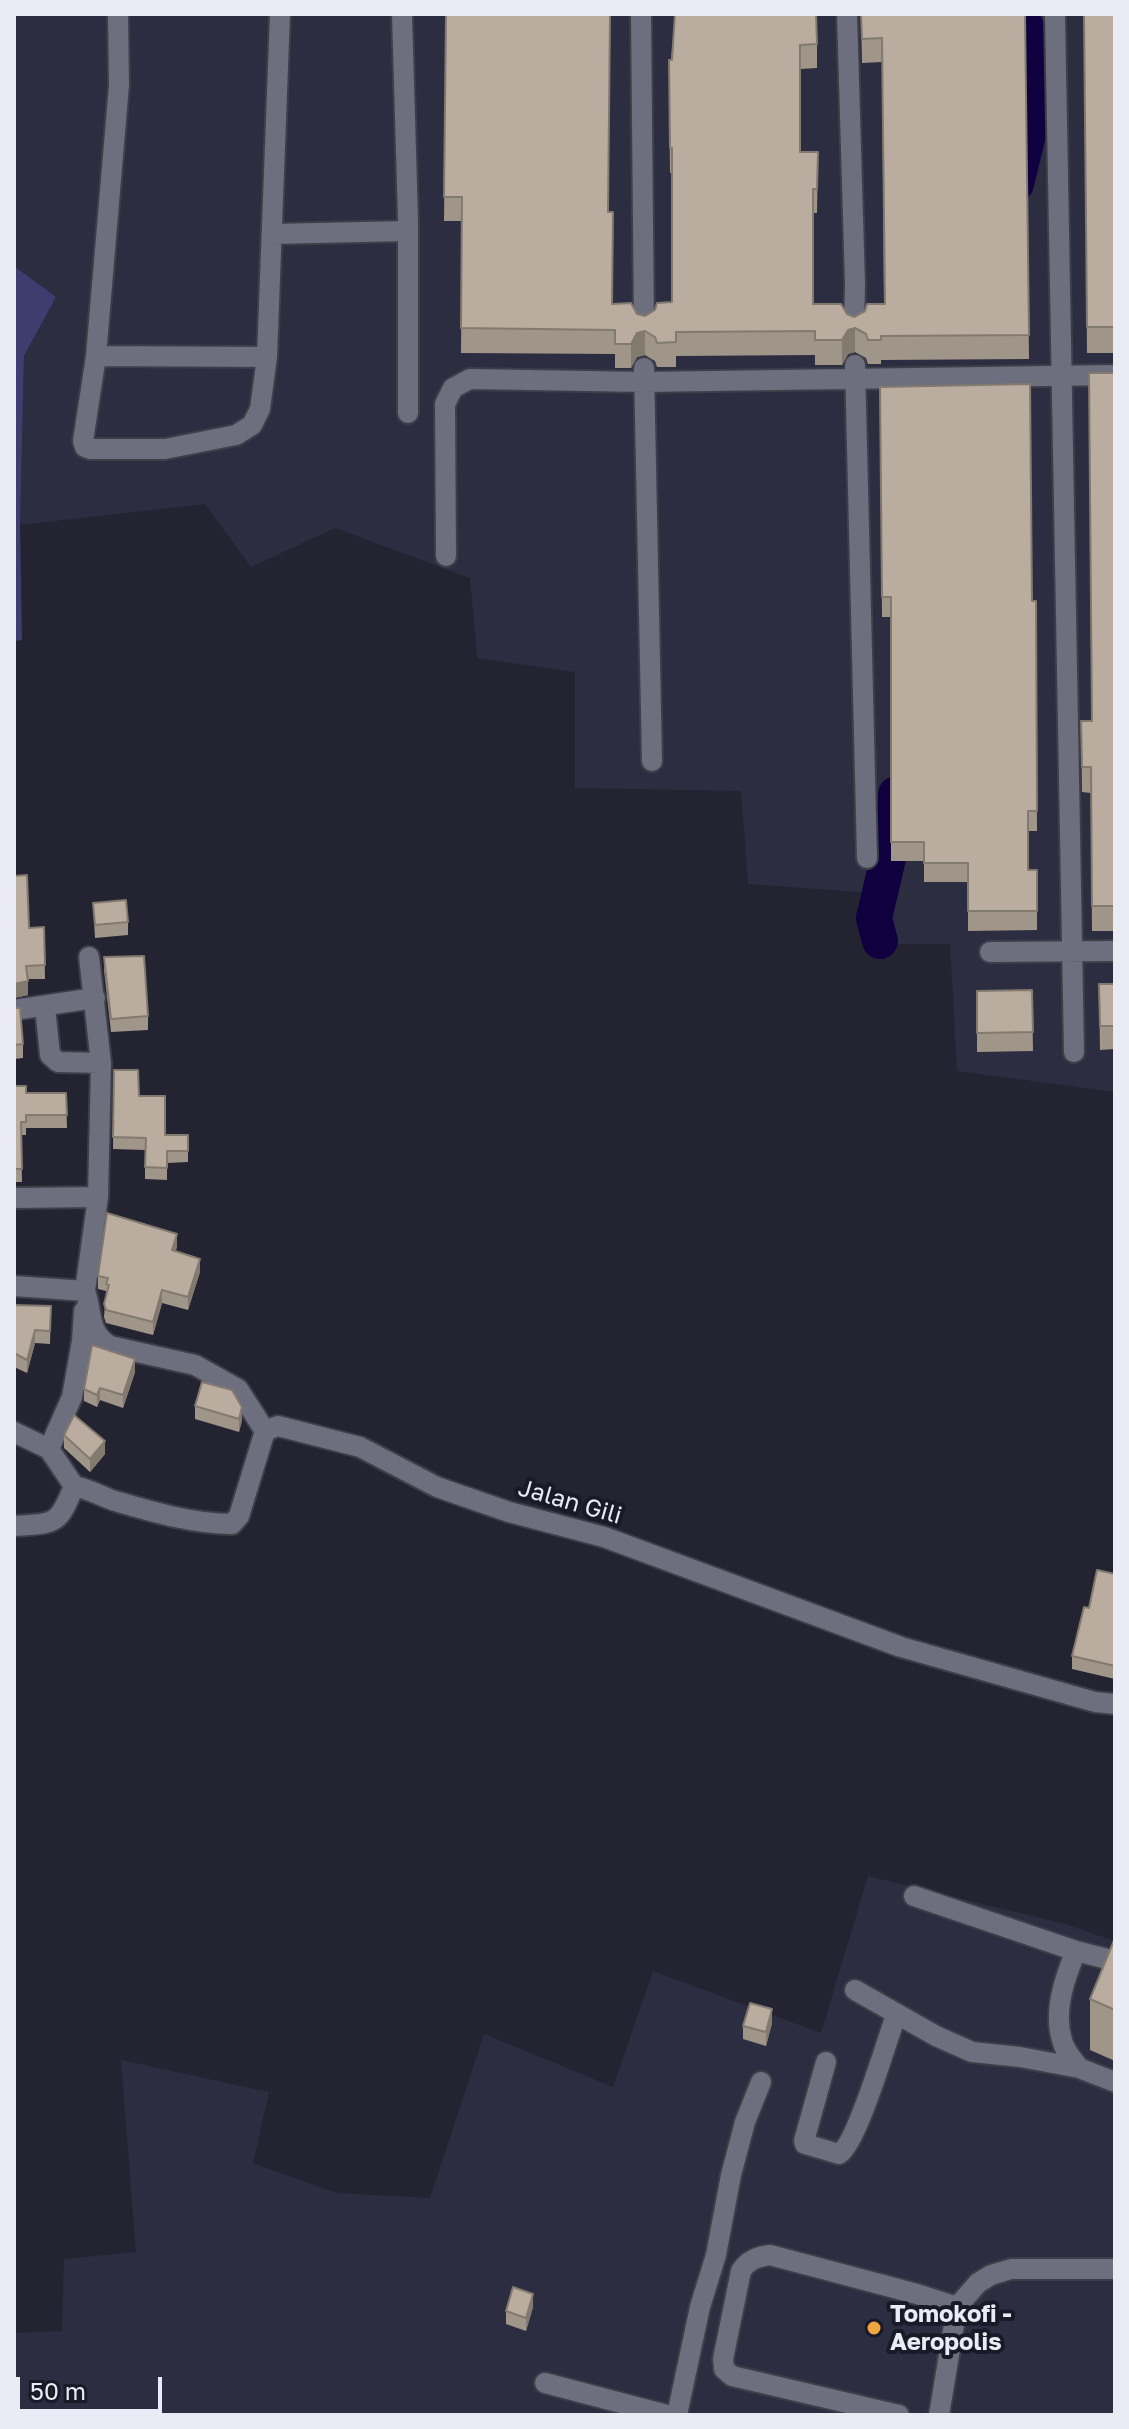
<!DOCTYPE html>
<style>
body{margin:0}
#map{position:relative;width:1129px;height:2429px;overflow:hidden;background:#232331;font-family:"Golos Text",sans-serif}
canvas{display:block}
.frame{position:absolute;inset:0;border:16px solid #eaebf4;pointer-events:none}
.scale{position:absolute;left:16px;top:2377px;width:146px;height:36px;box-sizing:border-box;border:4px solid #eaebf4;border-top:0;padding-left:10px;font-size:24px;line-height:28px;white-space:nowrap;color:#eaebf4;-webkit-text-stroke:6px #191a27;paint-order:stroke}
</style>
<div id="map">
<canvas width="1129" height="2429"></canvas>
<div class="frame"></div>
<div class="scale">50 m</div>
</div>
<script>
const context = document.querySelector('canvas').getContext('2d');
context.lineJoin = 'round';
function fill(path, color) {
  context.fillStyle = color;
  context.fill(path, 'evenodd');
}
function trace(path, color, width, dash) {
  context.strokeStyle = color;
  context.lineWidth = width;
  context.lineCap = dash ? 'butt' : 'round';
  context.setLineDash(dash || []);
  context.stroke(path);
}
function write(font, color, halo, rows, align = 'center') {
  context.font = font + ' "Golos Text",sans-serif';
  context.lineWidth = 8;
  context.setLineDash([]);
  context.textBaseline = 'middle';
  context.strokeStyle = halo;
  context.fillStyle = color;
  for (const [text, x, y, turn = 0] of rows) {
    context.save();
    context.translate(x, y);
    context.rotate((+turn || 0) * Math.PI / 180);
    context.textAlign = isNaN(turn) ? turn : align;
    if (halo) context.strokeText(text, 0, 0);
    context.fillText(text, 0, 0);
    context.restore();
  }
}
const built = new Path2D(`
 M14,14H1115V1092L957,1071L950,944H872L874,893L748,884L741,791L575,788V672L477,658L470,578L335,528L251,567L205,504L20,525L24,356L55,297L14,266Z
 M868,1876L1065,1924L1115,1941V2415H14V2333L62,2331L64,2259L136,2252L121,2060L269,2092L253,2163L336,2193L430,2198L484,2034L613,2087L653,1971L821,2033Z`);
const green = new Path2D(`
 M14,266L56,297L24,356L20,525L22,640L14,641Z`);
const river = new Path2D(`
 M1016,184L1044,67L1020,14
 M880,941L874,918L893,837L896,794`);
const minor = new Path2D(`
 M118,14L119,85L96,356L83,441L85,447L90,449H165L236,435L252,425L260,409L267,357L280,14
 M402,14L408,220V413
 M641,14L644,327
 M847,14L855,284L854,328
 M1055,14L1074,1052
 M272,234L408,231
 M96,356L267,357
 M855,365L867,858
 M644,368L652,761
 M446,556L445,404L453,388L470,379L644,382L1115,375
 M990,952L1115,951
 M45,1007L50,1055L58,1062L101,1063
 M14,1010L95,998
 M14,1198L98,1197
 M14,1286L85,1291L98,1197L101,1063L89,957
 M85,1291C93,1313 87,1332 110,1346L195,1365L238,1389L265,1431
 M265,1431L278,1426L360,1447L437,1487L509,1512L604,1537L901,1647L1095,1702L1115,1704
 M14,1432L49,1449L74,1486
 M49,1449L72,1397L82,1341L84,1311
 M74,1486C92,1490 100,1496 115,1501C153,1512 193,1524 232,1524L239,1516L265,1431
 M14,1526C56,1523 58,1526 74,1486
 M914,1896L1076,1951
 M855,1990L936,2036L972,2052L1020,2057L1079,2068L1115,2082
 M826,2062L804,2141L805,2144L839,2154C857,2144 887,2040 896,2015
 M1079,2068C1073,2060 1064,2050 1062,2040C1053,2011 1065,1977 1076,1951L1115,1961
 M545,2383L667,2415
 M677,2415L700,2307L716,2255L731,2175L745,2122L761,2082
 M899,2415L732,2376L724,2369L723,2359L741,2271C748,2260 757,2257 770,2255L917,2294L957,2307
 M939,2415L957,2307L978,2283L991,2275L1011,2269H1115`);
const wall = new Path2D(`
 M446,14L608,212L612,304L645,316L672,302V173H670L669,84L675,14L817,44V68L800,69V152H818L817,213H813V304L854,317L884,304L882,62L862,63L861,14H1025L1029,359L881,360V364H868L866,358L855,352L848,354L842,365H815V355L676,356V367H657L655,361L645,355L637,357L631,368H615V354L461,353L462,221H444Z
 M1084,14H1115V353H1087Z
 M1115,373V931H1092L1091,793L1082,792L1081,721H1091Z
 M880,387L1032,601H1036L1037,831H1028V870H1037V930L968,931V882H924V861H891V617H882Z
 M14,876L29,928L44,927L45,979H28V995L14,998Z
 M93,903L128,922V935L95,938Z
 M104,957L148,1016V1030L111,1032L104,970Z
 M1099,984H1115V1049L1100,1050Z
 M1032,990L1033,1051L977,1052V991Z
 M14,1008L23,1044V1058L14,1059Z
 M114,1070L139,1096L165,1135L188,1151V1162L167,1163V1180L145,1179V1150L113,1149Z
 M14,1086L26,1093H66L67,1128H26V1135H21L22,1182H14Z
 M177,1247L175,1251L200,1272L188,1310L162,1303L153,1335L106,1323L104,1317L106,1291L98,1289V1276Z
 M14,1305L51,1306L50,1344L35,1343L27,1373L14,1367Z
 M135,1372L123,1408L100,1400L97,1407L84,1401V1389Z
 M195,1406L242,1420L239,1432L195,1419Z
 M64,1435L105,1454L90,1472L64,1448Z
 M1115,1574V1679L1072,1669V1656L1089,1608Z
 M1115,1938V2061L1090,2050V1999Z
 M772,2023L766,2046L743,2039V2026Z
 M1115,2131V2157L1113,2156V2145Z
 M533,2307L526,2331L506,2324V2311Z`);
const shadedWall = new Path2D(`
 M855,328V352L848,354L842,365V340L848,330Z
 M645,331V355L637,357L631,368V344L637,333Z
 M28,981V995L14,998V984Z
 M177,1234V1247L172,1264V1250Z
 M200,1259V1272L188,1310V1297Z
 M162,1290V1303L153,1335V1322Z
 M35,1330V1343L27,1373V1360Z
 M135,1359V1372L123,1408V1395Z
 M100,1388V1400L97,1407V1395Z
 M242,1407V1420L239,1432V1419Z
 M105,1441V1454L90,1472V1459Z
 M772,2009V2023L766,2046V2032Z
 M533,2294V2307L526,2331V2318Z`);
const building = new Path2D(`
 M446,14H610L608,212H613L612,304L631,303L637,314L645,316L655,310L657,303L672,302V148H670L669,60H672L675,14H816L817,44L800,45V152H818L817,189H813V304H841L847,314L854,317L865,311L867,304H885L882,38L862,39L861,14H1025L1029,335L881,336V340H868L866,334L855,328L848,330L842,340H815V331L676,332V342L657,343L655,337L645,331L637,333L631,344H615V330L461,328L462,197H444Z
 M1084,14H1115V327H1087Z
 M1089,373H1115V906H1092L1091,767H1082L1081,721H1092Z
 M1030,384L1032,601H1036L1037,811H1028V870H1037V911H968V863H924V842H891V597H882L880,387Z
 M27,875L29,928L44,927L45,965L26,966L28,981L14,984V876Z
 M126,900L128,922L95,925L93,903Z
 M144,956L148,1016L111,1019L104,957Z
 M1099,984H1115V1026H1100Z
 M1032,990L1033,1032L977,1033V991Z
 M14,1008H20L23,1044L14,1045Z
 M114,1070H138L139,1096H165V1135H188V1151H167V1168L145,1167L146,1138L113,1137Z
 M14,1086H26V1093H66L67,1115H26V1122H21L22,1169H14Z
 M107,1213L177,1234L172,1250L200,1259L188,1297L162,1290L153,1322L106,1310L104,1304L109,1285L106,1284L108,1278L98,1276Z
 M14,1305L51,1306L50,1331L35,1330L27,1360L14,1353Z
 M92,1345L135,1359L123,1395L100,1388L97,1395L84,1389Z
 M202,1382L232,1390L242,1407L239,1419L195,1406Z
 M74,1415L105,1441L90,1459L64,1435Z
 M1097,1570L1115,1574V1666L1072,1656L1084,1607L1089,1608Z
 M1115,1938V2010L1090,1999Z
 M750,2003L772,2009L766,2032L743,2026Z
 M513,2287L533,2294L526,2318L506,2311Z`);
const markers = [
 [874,2328,8,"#f1a540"]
];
const streetNames = [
 ["Jalan Gili",570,1502,16]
];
const poiNames = [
 ["Tomokofi -",890,2314],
 ["Aeropolis",890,2342]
];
fill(built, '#2c2d40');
fill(green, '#3e3d70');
trace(river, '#110040', 36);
trace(minor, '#3d3e48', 24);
trace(minor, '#6d6e7e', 20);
fill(wall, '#a09589');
fill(shadedWall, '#82796f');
fill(building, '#baad9f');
trace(building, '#82796f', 2);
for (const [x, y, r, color] of markers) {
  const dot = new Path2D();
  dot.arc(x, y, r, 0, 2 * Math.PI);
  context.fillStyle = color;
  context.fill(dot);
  trace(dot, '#191a27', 3);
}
write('24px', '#eaebf4', '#191a27', streetNames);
write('bold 24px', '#eaebf4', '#191a27', poiNames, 'left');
</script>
